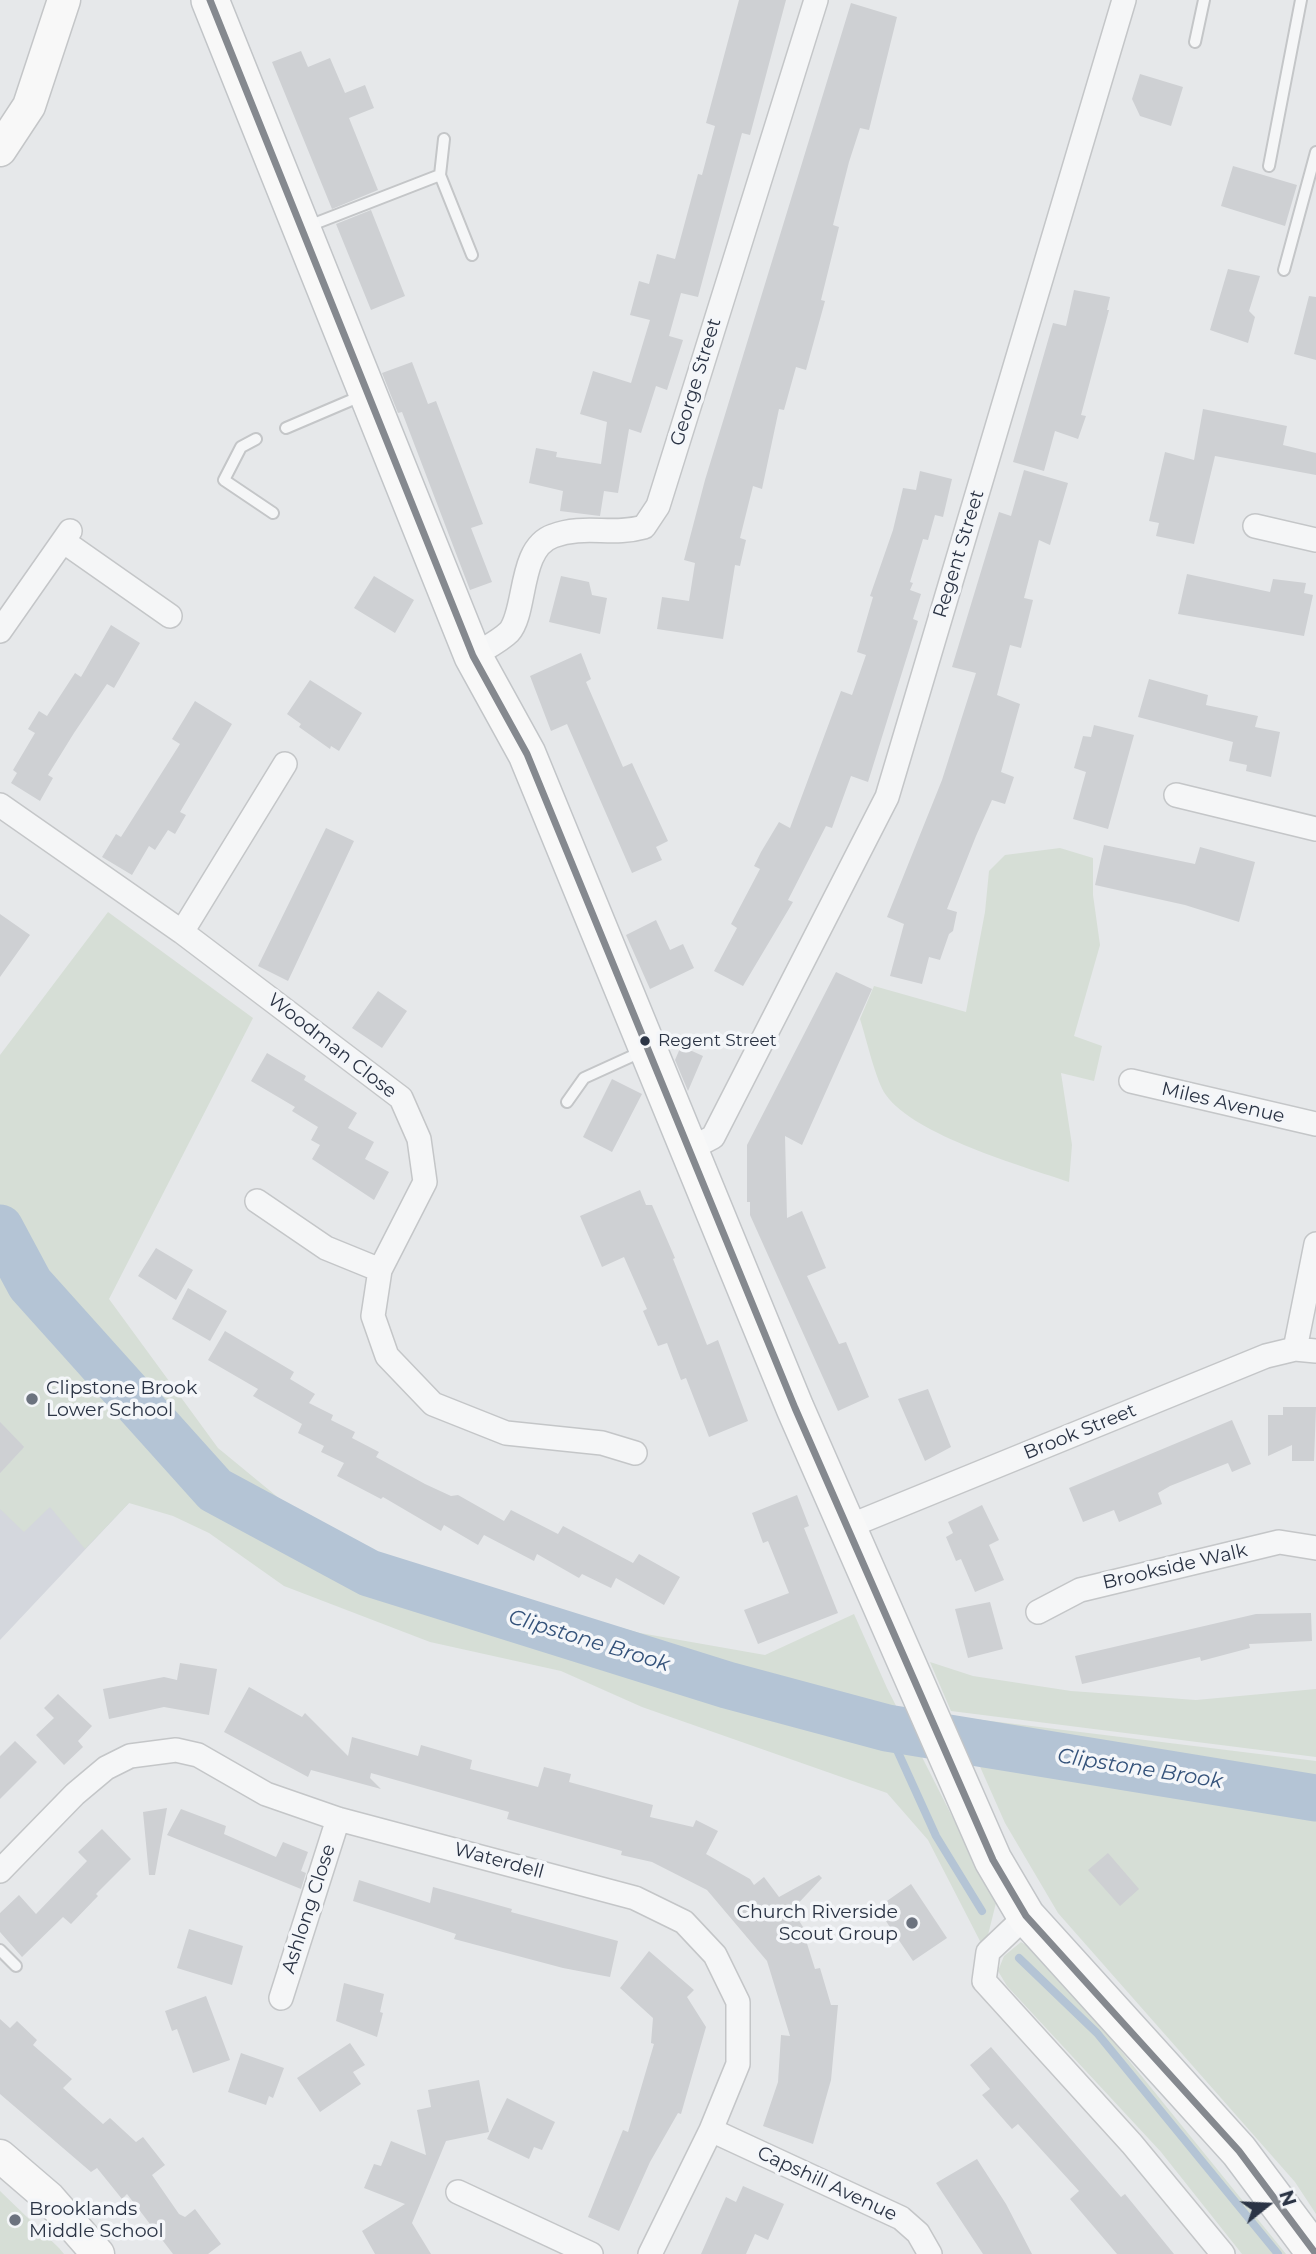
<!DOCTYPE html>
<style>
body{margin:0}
#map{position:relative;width:1316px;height:2254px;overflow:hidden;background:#e6e8ea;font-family:Montserrat,sans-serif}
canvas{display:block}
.north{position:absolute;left:1232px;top:2170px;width:70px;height:70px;-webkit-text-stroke:5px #f4f6f9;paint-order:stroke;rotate:72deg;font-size:19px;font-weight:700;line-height:28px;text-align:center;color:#2b3445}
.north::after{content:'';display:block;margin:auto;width:24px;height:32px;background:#2b3445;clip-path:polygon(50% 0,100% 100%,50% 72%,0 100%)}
</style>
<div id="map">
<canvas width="1316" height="2254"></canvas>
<div class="north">N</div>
</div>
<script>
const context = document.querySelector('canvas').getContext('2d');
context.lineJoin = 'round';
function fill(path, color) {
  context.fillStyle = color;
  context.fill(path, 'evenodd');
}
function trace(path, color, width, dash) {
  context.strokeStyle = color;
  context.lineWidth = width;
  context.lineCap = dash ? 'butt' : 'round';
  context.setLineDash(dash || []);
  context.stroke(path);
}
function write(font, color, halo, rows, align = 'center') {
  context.font = font + ' Montserrat,sans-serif';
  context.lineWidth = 7;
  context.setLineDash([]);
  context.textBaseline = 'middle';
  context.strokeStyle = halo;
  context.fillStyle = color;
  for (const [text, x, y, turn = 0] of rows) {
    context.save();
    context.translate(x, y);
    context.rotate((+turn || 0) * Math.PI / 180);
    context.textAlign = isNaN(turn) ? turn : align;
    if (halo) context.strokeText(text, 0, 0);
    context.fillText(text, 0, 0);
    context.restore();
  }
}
const built = new Path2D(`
 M0,1296L129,1503L0,1640Z`);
const green = new Path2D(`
 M1060,848L1093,858V895L1100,945L1074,1036L1102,1046L1094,1081L1061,1073L1072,1145L1069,1182C1022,1166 914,1135 886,1095C876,1082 866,1037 860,1019L874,986L966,1012L985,912L989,871L1005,855Z
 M108,912L253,1018L109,1299L218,1448L314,1527L432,1575L640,1633L765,1655L854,1614L887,1688L996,1903L988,1935L981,1943L928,1840L887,1793L642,1707L561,1671L430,1642L284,1586L209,1533L173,1516L129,1503L85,1549L50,1507L24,1532L0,1509V1473L24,1447L0,1422V1055Z
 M930,1662L973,1676L1071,1691L1196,1700L1316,1689V1757L951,1711Z
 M958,1717L1316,1761V2214L1295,2182L1058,1913L1005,1823Z
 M1021,1942L1037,1952L1092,2015L1286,2254H1242L1161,2152L1007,1986L998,1971L1004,1956Z
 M0,2191L59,2248L64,2254H0Z`);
const stream = new Path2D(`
 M887,1728L936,1836L982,1911
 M1019,1958L1097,2033L1278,2254`);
const river = new Path2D(`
 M0,1228L30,1284L215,1490L369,1573L727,1685L887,1728L1316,1798`);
const building = new Path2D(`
 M739,0H786L750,135L742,133L698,297L681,293L669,336L683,340L667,390L656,386L641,433L629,429L618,493L604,491L600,516L560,511L563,491L529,483L536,448L557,452L556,457L601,464L607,422L580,414L593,371L631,383L650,320L630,315L639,281L649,284L657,254L675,259L698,174L702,175L715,126L706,123Z
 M851,3L897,17L869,130L860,128L849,162L833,225L839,227L821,300L825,301L806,370L796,367L784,410L779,409L762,489L753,486L740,538L746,540L740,566L735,565L723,639L657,629L662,597L689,601L695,563L684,560L705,480Z
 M301,51L308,67L330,58L345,93L365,85L374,108L349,118L378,190L332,209L272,62Z
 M1140,74L1183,87L1171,126L1140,116L1132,99Z
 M1233,166L1297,185L1285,226L1221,206Z
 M371,210L405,296L371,310L336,224Z
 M1228,269L1260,276L1249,311L1255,317L1248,343L1210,330Z
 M1074,290L1110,297L1107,310H1109L1081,415L1086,416L1078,439L1055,431L1044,471L1013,462L1053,323L1066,326Z
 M1309,296L1316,297V360L1294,354Z
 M412,362L428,404L436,401L483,524L471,528L492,582L470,590L402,412L398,413L382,373Z
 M1203,409L1287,426L1283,445L1316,453V475L1215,456L1194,544L1156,536L1159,523L1149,521L1165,452L1194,460Z
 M1024,470L1068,483L1050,545L1039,540L1024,598L1033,600L1021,648L1010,645L997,695L1020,704L1001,772L1014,777L1005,804L992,800L976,836L947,909L957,912L953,931L949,934L940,960L929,957L922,984L890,976L904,924L887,917L942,780L976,673L952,667L999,512L1011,516Z
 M920,471L952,479L943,517L935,515L928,540L923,539L910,582L913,583L910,590L921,594L913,619L918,621L868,782L851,776L832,828L826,826L788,900L793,902L743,986L714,971L737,928L731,924L760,869L754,866L761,852L779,822L790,828L841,691L852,695L866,655L857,652L873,597L870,596L893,530L903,488L916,490Z
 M1187,574L1270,592L1273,579L1306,583L1304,593L1313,595L1304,636L1178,614Z
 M374,576L414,600L395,633L354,608Z
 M561,576L589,582L592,595L607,598L600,634L549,622Z
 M111,625L140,643L114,688L107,684L74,733L48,775L53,778L40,801L11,783L17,773L13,770L35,733L28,729L39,711L47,716L75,673L81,677Z
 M581,653L591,679L586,682L623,767L632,763L668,841L656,847L662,860L632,873L567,724L551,731L530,676Z
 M1149,679L1208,695L1206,705L1258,716L1255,727L1280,732L1271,777L1246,771L1247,765L1229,761L1233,742L1138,717Z
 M310,680L362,713L339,751L331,746L330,749L299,727L301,724L287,714Z
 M195,701L232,724L180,812L186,815L175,834L168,830L155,850L149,846L132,875L102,857L116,834L121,837L180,744L172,739Z
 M1094,725L1134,735L1108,829L1073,819L1086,772L1074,768L1083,736L1091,737Z
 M326,828L354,841L288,981L258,966Z
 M1104,845L1195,864L1200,847L1255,862L1239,922L1185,905L1095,885Z
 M0,914L30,935L0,977Z
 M656,920L670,950L683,944L694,968L650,989L626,935Z
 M836,972L872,989L802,1145L785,1136L787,1218L802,1211L826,1268L807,1276L839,1344L846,1342L869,1397L838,1411L750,1215V1202H747V1145Z
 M378,991L407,1011L382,1048L352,1028Z
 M681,1046L703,1056L688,1091L675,1060Z
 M267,1053L306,1076L304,1080L357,1113L348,1128L374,1142L365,1159L389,1172L374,1200L312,1159L320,1145L311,1140L318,1127L292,1111L295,1107L251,1081Z
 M612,1079L642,1094L612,1152L583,1137Z
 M640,1190L646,1205H652L675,1258L673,1259L707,1345L718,1340L748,1421L709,1437L686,1378L681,1380L667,1343L658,1346L643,1311L647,1309L624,1257L602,1267L580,1216Z
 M156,1248L193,1270L176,1300L138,1276Z
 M188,1288L227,1311L210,1341L172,1319Z
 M225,1331L294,1372L290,1379L315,1394L309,1403L333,1415L331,1420L355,1432L352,1438L379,1452L376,1457L425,1484L451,1496L458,1495L504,1521L511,1510L558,1534L563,1526L633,1563L639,1554L680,1577L664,1605L616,1578L611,1588L582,1574L579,1578L537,1554L534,1561L484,1535L478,1545L444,1525L441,1531L383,1497L381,1499L337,1476L344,1463L321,1452L324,1446L298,1433L302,1424L253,1396L258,1389L208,1360Z
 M928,1389L951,1447L925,1461L898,1399Z
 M1283,1407H1316L1314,1461H1292V1445L1268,1456V1415H1283Z
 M1232,1420L1251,1464L1232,1472L1228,1463L1170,1486L1158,1493L1162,1504L1119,1522L1114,1510L1083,1522L1069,1488Z
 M0,1422L24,1447L0,1473Z
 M797,1495L809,1526L804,1528L838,1613L758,1644L744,1610L789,1593L768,1541L763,1543L752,1513Z
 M982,1505L999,1540L989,1545L1004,1580L975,1592L961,1559L956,1561L946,1537L953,1533L948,1522Z
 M990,1602L1003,1649L968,1658L955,1609Z
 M1311,1613L1312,1641L1249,1644L1250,1648L1201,1661L1200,1657L1082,1684L1075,1656L1256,1614Z
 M180,1663L217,1669L209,1715L164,1707L109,1719L103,1689L164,1677L177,1680Z
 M249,1687L302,1717L305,1713L348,1756L352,1737L418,1756L421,1745L472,1760L470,1769L538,1787L544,1767L571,1774L569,1782L653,1805L650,1817L693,1827L696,1820L718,1831L706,1854L750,1879L754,1885L764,1877L779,1897L819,1875L822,1878L792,1910L807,1933L804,1934L815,1969L820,1968L831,2005H838L831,2080L813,2144L763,2126L778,2082L781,2035L790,2036L767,1961L707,1890L652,1862L621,1855L622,1851L507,1819L509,1812L371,1773L370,1778L381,1789L311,1770L308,1777L224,1732Z
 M58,1694L92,1726L78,1741L83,1747L64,1765L36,1735L54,1718L44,1708Z
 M15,1741L37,1762L0,1799V1756Z
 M167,1808L155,1875H149L143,1812Z
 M181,1809L226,1826L224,1834L276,1857L283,1842L308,1852L301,1871L306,1873L301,1889L167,1835Z
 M102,1829L131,1859L96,1894L98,1896L71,1924L63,1917L22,1957L0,1932V1913L19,1895L36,1914L87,1861L78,1852Z
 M1108,1853L1139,1889L1120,1906L1088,1870Z
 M359,1880L430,1903L433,1887L512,1909L511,1912L618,1941L610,1977L563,1968L454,1939L456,1934L353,1901Z
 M911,1884L947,1938L913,1961L877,1908Z
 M189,1929L243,1946L232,1985L177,1968Z
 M649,1951L694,1990L687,1997L706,2027L681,2114L678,2113L650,2162L619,2231L588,2217L623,2130L628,2132L654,2044L651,2043L653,2018L620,1988Z
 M344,1983L384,1994L380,2012L383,2013L377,2037L336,2021Z
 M206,1996L230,2060L193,2073L177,2029L172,2031L165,2011Z
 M0,2019L10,2028L17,2021L37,2040L33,2045L72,2079L63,2088L103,2124L110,2118L136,2142L143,2137L165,2165L152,2175L179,2214L185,2217L195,2209L221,2244L208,2254H173L127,2194L122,2199L97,2168L91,2172L0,2094Z
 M350,2043L365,2065L353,2072L361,2084L320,2112L297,2078Z
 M991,2047L1121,2197L1125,2194L1174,2254H1117L1070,2199L1079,2191L1018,2124L1012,2129L982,2095L990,2089L970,2065Z
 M241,2053L284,2068L273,2098L269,2096L266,2105L228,2092Z
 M479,2080L489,2132L446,2141L412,2223L431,2254H375L362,2231L405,2204L364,2188L374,2164L381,2166L391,2141L426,2155L417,2110L431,2107L428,2090Z
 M507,2098L555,2122L542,2150L534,2147L529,2159L487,2139Z
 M977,2159L1006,2204L1032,2254H983L936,2183Z
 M743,2186L784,2204L768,2240L755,2234L746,2254H701L726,2197L736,2202Z`);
const lane = new Path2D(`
 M1195,42L1204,0
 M444,139L440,175L472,255
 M1269,166L1301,0
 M306,227L440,175
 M1284,270L1316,152
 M286,428L361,396
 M256,439L241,447L224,480L273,513
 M567,1102L584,1078L641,1052
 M0,1950L16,1966`);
const street = new Path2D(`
 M1255,526L1316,540
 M63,541L170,616
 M0,631L70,531
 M473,656C484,649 500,641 509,632C527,612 518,548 553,536C584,524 612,536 644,527L658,506L816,0
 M1176,795L1316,829
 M0,805L182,932L401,1098L419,1139L425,1182L380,1270L373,1316L387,1356L433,1404L506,1433L602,1443L635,1453
 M182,932L285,764
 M1131,1081L1316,1124
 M688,1150L713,1137L887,797L1124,0
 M257,1201L326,1248L380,1270
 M1295,1349L1316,1244
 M847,1527L1266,1356L1295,1349L1316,1351
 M1038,1612L1080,1590L1279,1542L1316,1548
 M0,1871L75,1794L106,1768L130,1756L176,1750L198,1755L266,1794L338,1819L635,1898L684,1922L715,1955L738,2002V2064L711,2130L650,2254
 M1026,1916L988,1952L984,1981L1132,2144L1223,2254
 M281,1998L338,1819
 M711,2130L901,2218L918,2233L930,2254
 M458,2192L591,2254`);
const secondary = new Path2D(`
 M0,150L29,106L64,0
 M0,2156L49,2198L98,2254`);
const primary = new Path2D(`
 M210,0L473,656L527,754L795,1408L993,1860L1026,1916L1239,2151L1316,2254`);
const bus1 = new Path2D(`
 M210,0L473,656L527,754L795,1408L993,1860L1026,1916L1239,2151L1316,2254`);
const markers = [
 [645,1041,6,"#2b3445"],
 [32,1399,7,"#6c737f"],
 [912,1923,7,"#6c737f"],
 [15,2220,7,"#6c737f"]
];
const busNames = [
 ["Regent Street",658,1041]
];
const streetNames = [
 ["George Street",696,382,-73],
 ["Regent Street",959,554,-73],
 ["Woodman Close",332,1046,38],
 ["Miles Avenue",1223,1103,13],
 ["Brook Street",1080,1432,-22],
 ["Brookside Walk",1175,1567,-13],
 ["Waterdell",499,1861,15],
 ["Ashlong Close",309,1909,-72],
 ["Capshill Avenue",827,2184,25]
];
const poiNames = [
 ["Clipstone Brook",46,1388],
 ["Lower School",46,1410],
 ["Church Riverside",898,1912,"right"],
 ["Scout Group",898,1934,"right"],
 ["Brooklands",29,2209],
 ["Middle School",29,2231]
];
const waterNames = [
 ["Clipstone Brook",589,1641,17],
 ["Clipstone Brook",1140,1769,9]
];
fill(built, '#d4d7dd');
fill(green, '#d6ded6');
trace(stream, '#b4c4d5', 8);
trace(river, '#b4c4d5', 47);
fill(building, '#ced0d3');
trace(lane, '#c4c6c8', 14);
trace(street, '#c4c6c8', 26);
trace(secondary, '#c4c6c8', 35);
trace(primary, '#c2c5c8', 40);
trace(lane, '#f5f6f7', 10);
trace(street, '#f5f6f7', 23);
trace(secondary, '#f8f8f8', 32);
trace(primary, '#f8f8f8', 37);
trace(bus1, '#85898f', 7);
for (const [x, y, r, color] of markers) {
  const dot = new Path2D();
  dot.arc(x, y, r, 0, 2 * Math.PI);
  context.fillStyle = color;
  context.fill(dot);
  trace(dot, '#f4f6f9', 2.5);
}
write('17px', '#2b3445', '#f4f6f9', busNames, 'left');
write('19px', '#2b3445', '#f4f6f9', streetNames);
write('19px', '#2b3445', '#f4f6f9', poiNames, 'left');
write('italic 21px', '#34527a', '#f4f6f9', waterNames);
</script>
